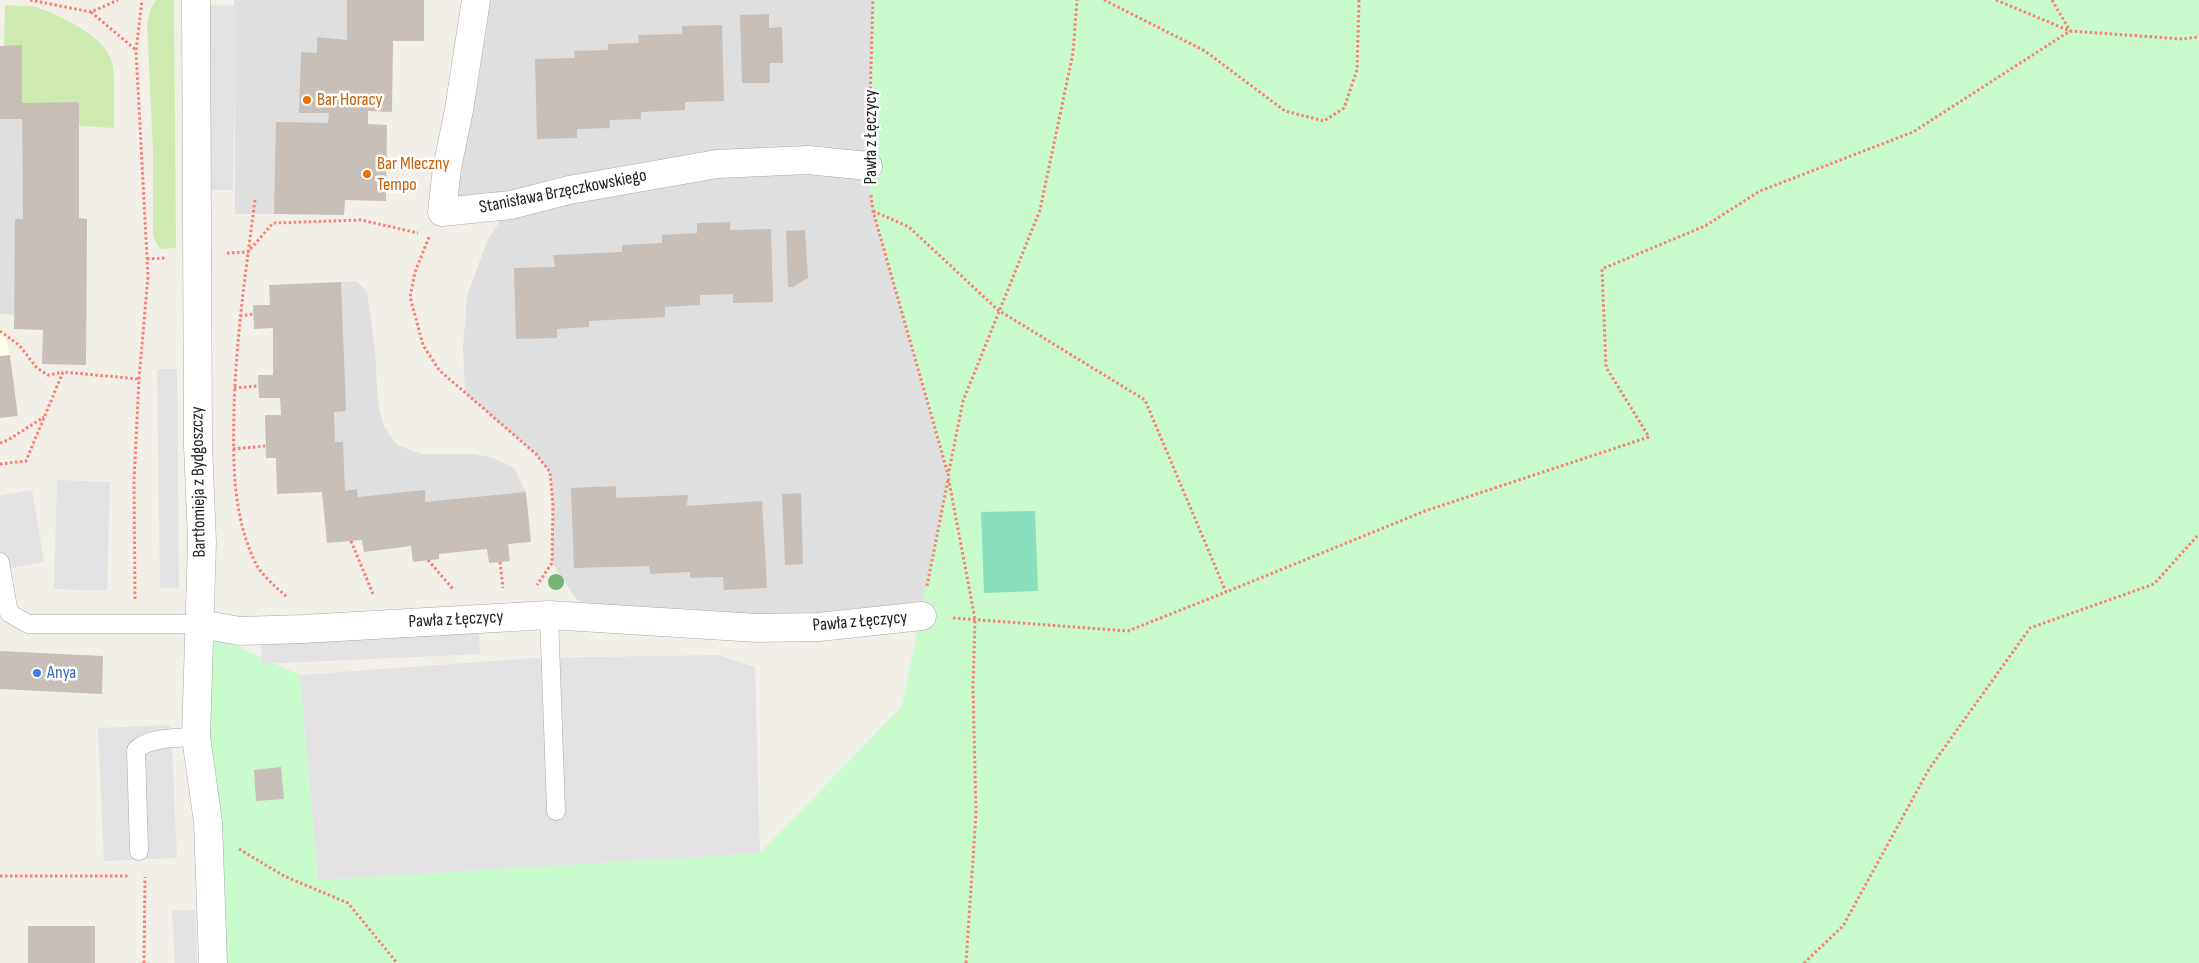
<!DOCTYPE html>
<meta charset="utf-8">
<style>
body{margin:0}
canvas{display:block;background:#f2efe9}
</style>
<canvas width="2199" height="963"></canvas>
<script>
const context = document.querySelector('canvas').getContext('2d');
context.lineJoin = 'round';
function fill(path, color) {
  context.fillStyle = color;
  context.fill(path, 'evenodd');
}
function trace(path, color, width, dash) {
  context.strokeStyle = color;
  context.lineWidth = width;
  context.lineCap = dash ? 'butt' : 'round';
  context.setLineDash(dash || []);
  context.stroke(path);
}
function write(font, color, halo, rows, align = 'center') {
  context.font = font + ' "Sofia Sans Condensed",sans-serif';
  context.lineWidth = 5;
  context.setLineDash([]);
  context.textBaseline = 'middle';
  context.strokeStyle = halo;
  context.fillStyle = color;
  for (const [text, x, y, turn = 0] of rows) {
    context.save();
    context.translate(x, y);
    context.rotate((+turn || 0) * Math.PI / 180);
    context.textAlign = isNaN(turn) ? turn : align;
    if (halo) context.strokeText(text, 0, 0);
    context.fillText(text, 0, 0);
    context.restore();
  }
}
const residential = new Path2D(`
 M234,0H363L328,123L274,214H235Z
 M476,0H873L868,166L873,211L948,476L922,616L648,621L577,600L552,563L553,506L550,472L536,454L465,393L463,348L467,296L487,241L510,205L442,212Z
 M0,119H22L23,219L14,315L0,314Z
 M356,281L367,291L375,350L378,404L384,426L397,445L421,454H473L491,457L514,468L526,492L411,546L322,492L341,282Z`);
const education = new Path2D(`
 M0,329L4,330L10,355L18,416L0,418Z`);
const grass = new Path2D(`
 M156,0H174L176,248L160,249L153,237V151L147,23L151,8Z
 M5,5C15,6 27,5 36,7C59,14 107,38 112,62C116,82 113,108 114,128L79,126L22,103V46H4Z`);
const park = new Path2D(`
 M873,0H2199V963H214L200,624L247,651L300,675L318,880L760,853L902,706L948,476L873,211L868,166Z`);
const pitch = new Path2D(`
 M1035,511L1038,591L984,593L981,512Z`);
const parking = new Path2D(`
 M210,5L235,6L233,190H208Z
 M157,369H177L179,588H160Z
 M57,480L110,482L107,591L54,589Z
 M32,490L44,562L0,570V496Z
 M479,632L480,654L262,664L261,641Z
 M718,655L755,667L760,853L318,880L300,675L534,658Z
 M171,725L177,858L104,861L98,728Z
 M195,910L197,963H175L172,911Z`);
const building = new Path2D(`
 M347,0H424V41H393L392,112L368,111V124L387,125L386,201L345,200L344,215L274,214L276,122L328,123L329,113H299L301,52L317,53V37L347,40Z
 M769,14V28L782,27L783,63H770V83H742L740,15Z
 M722,25L724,101L685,102V110L641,112V119L610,120V128L577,129V138L537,139L535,59L575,58L574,51L608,50V44L639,43L638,35L682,34V26Z
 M22,45V103L79,102V218L87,219L86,365L42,364L43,330L14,329L15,219H23L22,119H0V46Z
 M730,222V230L771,229L773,302L733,303V294L700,295V305L665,307V317L589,321V327L557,329V338L516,339L514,268L555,267L553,255L622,252V245L662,243V235L697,233V223Z
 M805,230L808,278L793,287H788L786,231Z
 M341,282L346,411L334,412L335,442H343L345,491L357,489L358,497L425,490V502L526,492L531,542L508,544L510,561L489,563L487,549L439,554V559L413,562L411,546L364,552L362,540L327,543L322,492L277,494L276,458H266L265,415H281L280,398H259L258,375H273V328L254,329L253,305H270L269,285Z
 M10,355L18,416L0,418V356Z
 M616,486V498L688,495L687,506L762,501L767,588L724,590L723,577L690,578V572L650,574L649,566L574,568L571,488Z
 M801,493L803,564L785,565L782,494Z
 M0,651L103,656L102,694L0,689Z
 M281,767L284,799L256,801L254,770Z
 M28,926H95V963H28Z`);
const path = new Path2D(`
 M30,0L91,12L118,0
 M1104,0L1205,51L1285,111L1324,121L1344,108L1357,70L1359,0
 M1996,0L2070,31L2182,39L2199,37
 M2052,0L2070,31
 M91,12L136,50
 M869,134L873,0
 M871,195L873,211L948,474
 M255,200C246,269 236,339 234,408C233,460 232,514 255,562C261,575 277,588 288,598
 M873,211L909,227L998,310L1145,400L1226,592L1425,511L1649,437L1606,367L1602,269L1705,226L1760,191L1913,132L2070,31
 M429,237L415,272L410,297L423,345L439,370L536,454L550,472L553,506L552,563L537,585
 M227,253L248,252L273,223L361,220L418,233
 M147,259L166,258
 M240,316L254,314
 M0,331L19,345L37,368L48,375L63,372
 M234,388L258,386
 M0,443L8,440L44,417
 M233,449L265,446
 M0,464L26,461L63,372L139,379
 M351,541L373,594
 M428,560L453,589
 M500,562L503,588
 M927,586L948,480
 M135,599L134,480L139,379L148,276L136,51L142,0
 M953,618L1128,631L1226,592
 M239,849L284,876L348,903L397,963
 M0,876H129
 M144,963L145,877
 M966,963L976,814L973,686L975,619L948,476L963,401L1040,210L1073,53L1077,0
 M1804,963L1843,926L1929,769L2030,628L2154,584L2199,534`);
const service = new Path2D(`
 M0,562L9,613L28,624H200
 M549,615L556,811
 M139,851L136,750C150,737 177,738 196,737`);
const minor = new Path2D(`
 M196,0L198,445L202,542L196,737L208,822L213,963
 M476,0L459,110L447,168L442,212L511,205L569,190L717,164L808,160L868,166
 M200,624L240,631L303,629L549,615L757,628L819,627L922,616`);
const trees = [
 [556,582]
];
const markers = [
 [307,100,5,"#e8710a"],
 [367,174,5,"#e8710a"],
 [37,673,5,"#3f7fe0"]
];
const foodNames = [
 ["Bar Horacy",317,100],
 ["Bar Mleczny",377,164],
 ["Tempo",377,185]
];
const streetNames = [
 ["Pawła z Łęczycy",871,137,-90],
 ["Stanisława Brzęczkowskiego",563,192,-11],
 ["Bartłomieja z Bydgoszczy",199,482,-91],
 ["Pawła z Łęczycy",456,620,-3],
 ["Pawła z Łęczycy",860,622,-5]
];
const shopNames = [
 ["Anya",47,673]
];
fill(residential, '#e0dfdf');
fill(education, '#ffffe5');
fill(grass, '#cdebb0');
fill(park, '#c8facc');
fill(pitch, '#88e0be');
fill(parking, '#e2e2e2');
fill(building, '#c7bfb8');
trace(service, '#a9a9a9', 19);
trace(minor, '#a9a9a9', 29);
trace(path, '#fa8072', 3, [2.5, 2.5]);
trace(service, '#fff', 18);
trace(minor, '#fff', 28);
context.fillStyle = '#74b475';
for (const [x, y] of trees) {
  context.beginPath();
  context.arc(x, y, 8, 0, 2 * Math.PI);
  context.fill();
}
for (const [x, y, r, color] of markers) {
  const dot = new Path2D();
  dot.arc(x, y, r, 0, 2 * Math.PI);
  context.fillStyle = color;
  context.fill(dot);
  trace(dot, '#fff', 2);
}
write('18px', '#c56008', '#fff', foodNames, 'left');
write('18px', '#222', '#fff', streetNames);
write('18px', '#366cbe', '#fff', shopNames, 'left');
</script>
